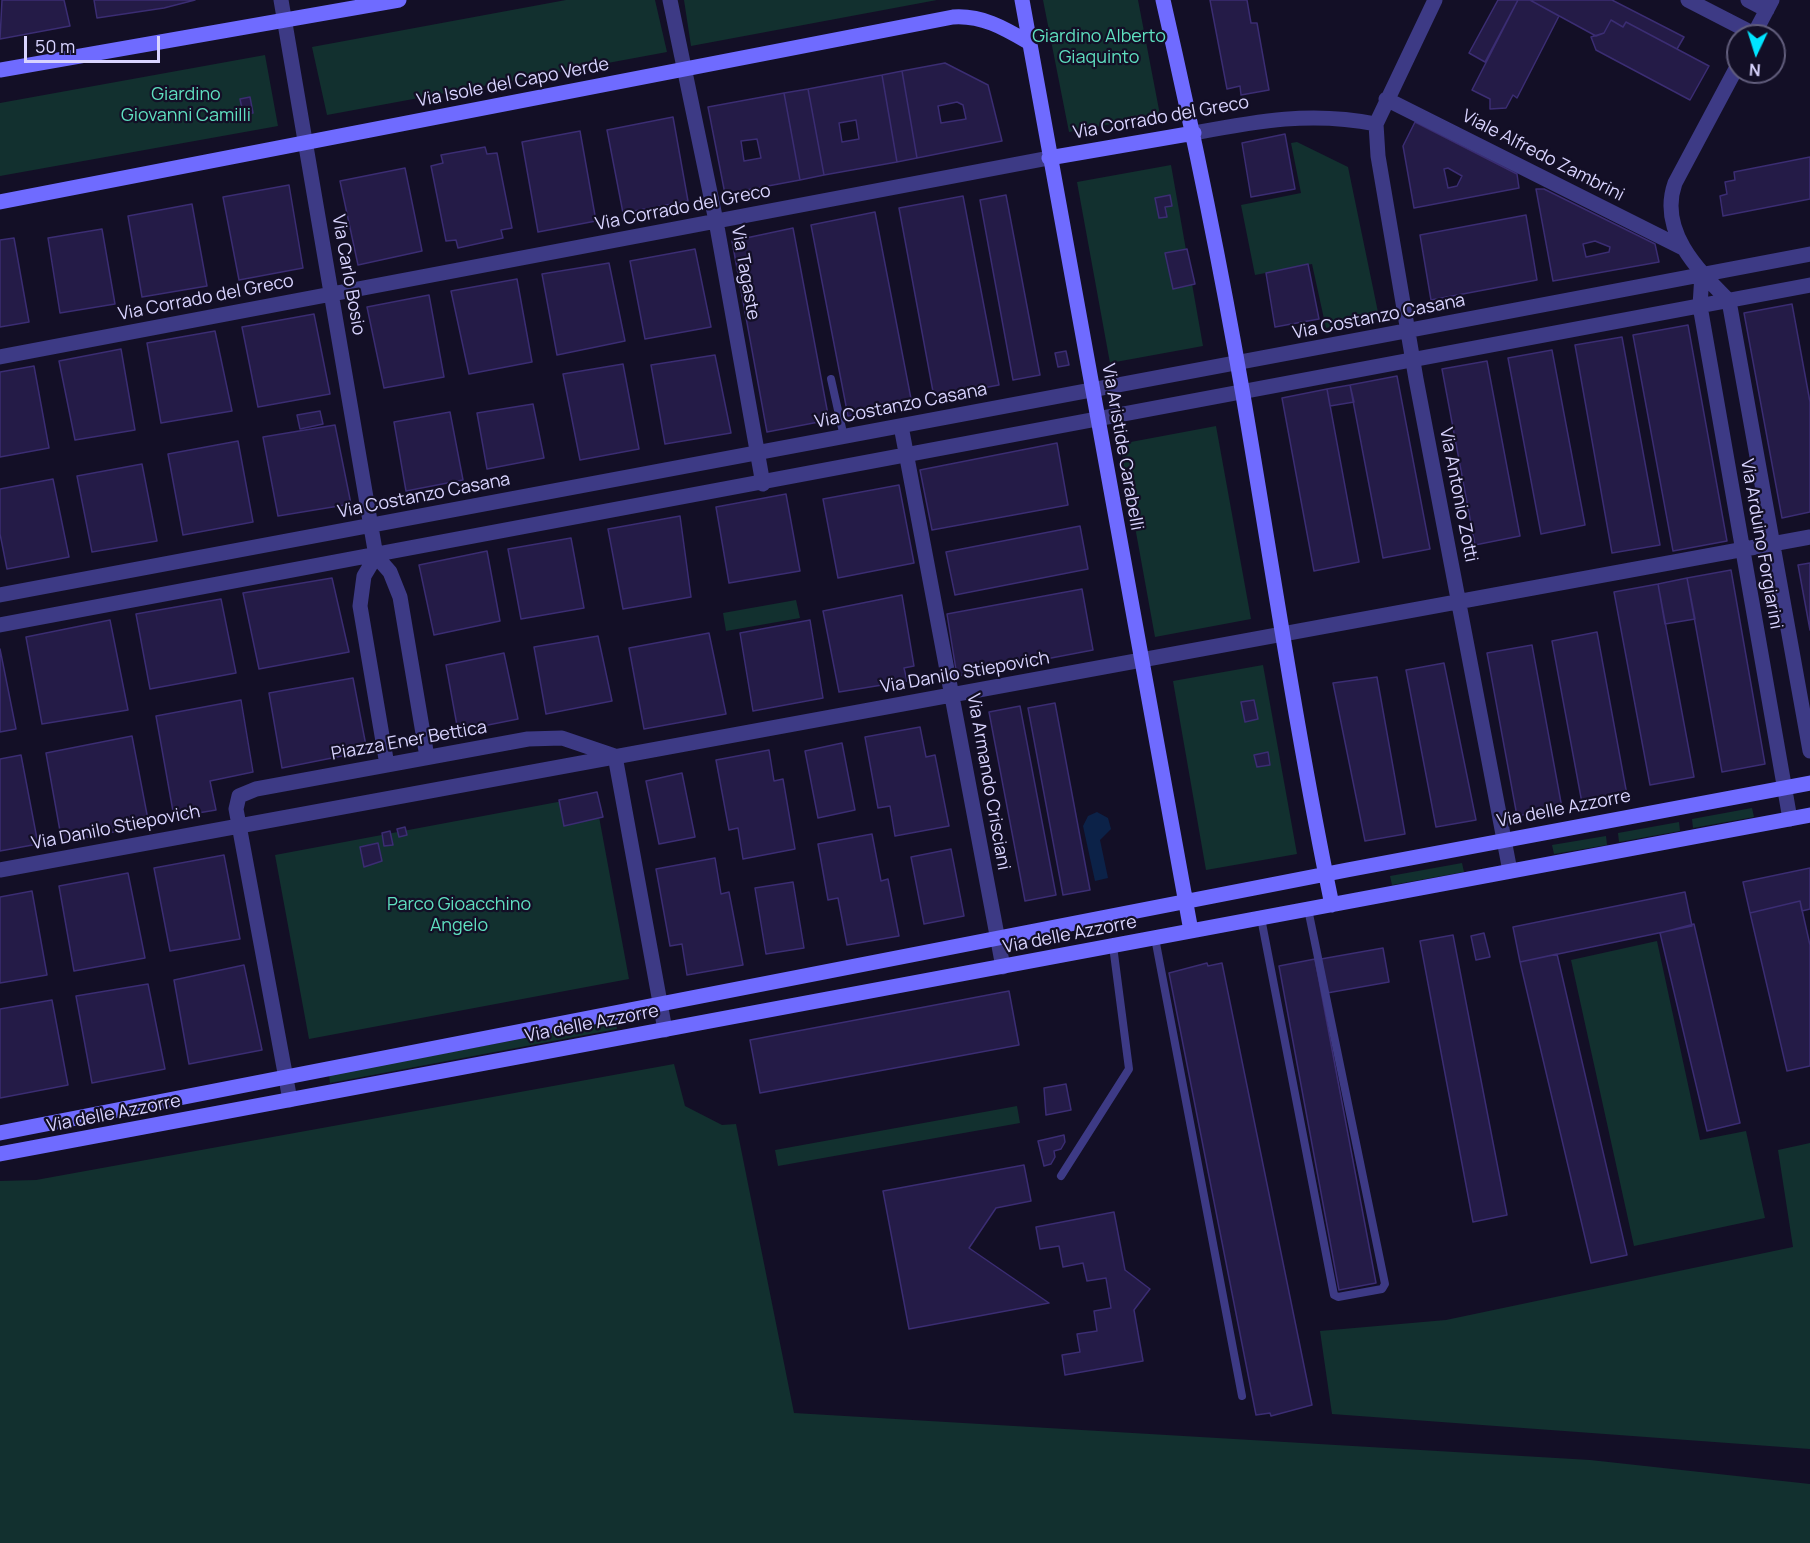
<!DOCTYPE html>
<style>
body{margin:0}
#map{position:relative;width:1810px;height:1543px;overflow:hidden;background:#130f26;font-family:Manrope,sans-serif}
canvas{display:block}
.north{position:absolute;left:1726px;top:24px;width:60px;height:60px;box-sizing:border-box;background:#130f26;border:2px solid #625e7d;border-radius:50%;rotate:184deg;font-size:16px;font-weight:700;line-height:24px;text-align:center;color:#d9d4ff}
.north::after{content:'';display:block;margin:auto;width:21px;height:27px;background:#00e5ff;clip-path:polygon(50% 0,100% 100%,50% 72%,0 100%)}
.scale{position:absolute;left:24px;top:36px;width:136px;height:27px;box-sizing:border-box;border:3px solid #d9d4ff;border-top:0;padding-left:8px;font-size:18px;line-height:21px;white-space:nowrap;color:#d9d4ff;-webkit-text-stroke:4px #130f26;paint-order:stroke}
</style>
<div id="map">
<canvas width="1810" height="1543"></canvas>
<div class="north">N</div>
<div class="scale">50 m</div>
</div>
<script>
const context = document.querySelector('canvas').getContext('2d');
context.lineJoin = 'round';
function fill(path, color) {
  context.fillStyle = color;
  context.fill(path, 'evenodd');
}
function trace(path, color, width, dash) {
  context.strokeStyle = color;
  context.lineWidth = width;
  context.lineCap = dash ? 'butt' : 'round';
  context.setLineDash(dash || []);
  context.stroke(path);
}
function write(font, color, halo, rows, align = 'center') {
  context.font = font + ' Manrope,sans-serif';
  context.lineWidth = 4.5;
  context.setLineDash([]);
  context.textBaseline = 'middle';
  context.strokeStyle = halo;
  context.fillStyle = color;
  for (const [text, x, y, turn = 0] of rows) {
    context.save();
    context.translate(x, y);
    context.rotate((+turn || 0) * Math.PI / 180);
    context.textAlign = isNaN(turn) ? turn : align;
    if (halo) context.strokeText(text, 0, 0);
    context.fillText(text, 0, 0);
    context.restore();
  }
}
const green = new Path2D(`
 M566,0H655L667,52L327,115L312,47Z
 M684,0H937L691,46Z
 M1043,0H1138L1160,115L1069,132Z
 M265,55L278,126L0,176V103Z
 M1297,142L1348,167L1379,317L1326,328L1312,264L1255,275L1241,205L1301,193L1291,143Z
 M1171,165L1203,346L1110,363L1077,182Z
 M1216,426L1251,619L1155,637L1120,444Z
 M796,600L800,618L726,631L723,613Z
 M1263,665L1297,854L1206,870L1173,681Z
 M595,795L629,979L309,1039L275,855ZM378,843L382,860L364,867L360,847Z
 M1752,808L1754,817L1693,828L1692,819Z
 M1679,822L1680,831L1619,842L1618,833Z
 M1606,836L1607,845L1554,854L1552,845Z
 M1462,863L1464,872L1392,885L1390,876Z
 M1657,941L1700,1140L1746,1131L1765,1218L1634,1246L1571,960Z
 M616,1021L617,1029L330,1083L329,1075Z
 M674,1064L685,1106L722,1125L736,1124L794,1413L1590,1460L1810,1484V1543H0V1181L36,1180Z
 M1017,1106L1020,1123L778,1166L775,1150Z
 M1810,1143V1449L1332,1414L1320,1331L1446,1320L1793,1247L1778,1150Z`);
const water = new Path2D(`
 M1097,812L1108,818L1111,829L1100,840L1108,878L1095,881L1083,826L1088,816Z`);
const building = new Path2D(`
 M2,0H64L70,26L0,39Z
 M94,0H195L164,8L97,18Z
 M1210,0H1247L1251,23H1257L1269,90L1241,95L1240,86L1227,89Z
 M1498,0H1518L1485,62L1469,53Z
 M1518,0H1530L1559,16L1517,98L1513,95L1506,108L1490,109V99L1472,90Z
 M1530,0H1612L1684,37L1677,49L1626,22L1623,27L1611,20L1604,33L1596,36Z
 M1611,20L1623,27L1626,22L1709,66L1690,100L1596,50L1591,37L1604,33Z
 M945,63L988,85L1002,141L917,158L902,71ZM957,102L963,105L966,119L941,123L938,106Z
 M902,71L917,158L897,162L882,75Z
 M882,75L897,162L824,175L808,89ZM856,120L859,139L842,142L839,123Z
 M808,89L824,175L800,180L784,93Z
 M784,93L800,180L725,194L708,107ZM757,139L761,158L744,161L741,141Z
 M250,97L253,113L243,114L240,99Z
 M673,117L688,201L623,213L607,130Z
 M1415,122L1517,174L1519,188L1414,208L1403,146ZM1448,168L1462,176L1457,186L1448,188L1444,169Z
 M580,131L596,221L538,232L522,142Z
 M1285,134L1295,189L1251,197L1242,143Z
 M485,147L487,154L497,153L512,228L501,230L503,238L458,248L456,240L446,241L431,166L443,163L441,155Z
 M1810,157V199L1723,216L1720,196L1727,194L1725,182L1735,180L1734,172Z
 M405,168L422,251L358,265L340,181Z
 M289,185L303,268L239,280L223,197Z
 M1536,189H1544L1655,244L1659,262L1553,281ZM1595,241L1610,247L1609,252L1586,257L1583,244Z
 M1006,195L1040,375L1013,380L980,200Z
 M1170,195L1172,206L1165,207L1167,217L1159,218L1155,198Z
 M963,196L999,385L934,397L899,208Z
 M192,204L207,286L142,297L128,216Z
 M875,212L912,404L848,416L811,225Z
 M1526,215L1537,280L1431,300L1420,235Z
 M793,228L829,420L767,432L732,241Z
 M102,229L115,304L60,313L48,238Z
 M14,238L29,322L0,327V240Z
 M695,249L711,327L645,339L630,261Z
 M1187,249L1195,284L1173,289L1165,253Z
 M609,263L625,341L557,355L542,274Z
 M1308,264L1319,319L1275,327L1266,273Z
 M517,279L532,362L469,374L451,291Z
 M429,295L444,377L384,388L367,307Z
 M1792,304L1810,402V512L1782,518L1744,313Z
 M314,314L330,394L258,407L242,327Z
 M1688,325L1727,541L1673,551L1633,335Z
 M215,331L232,411L161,423L147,343Z
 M1622,337L1660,545L1612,553L1575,345Z
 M121,349L135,430L75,440L59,361Z
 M1552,350L1585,525L1541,534L1508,358Z
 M1066,351L1069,365L1058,367L1055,353Z
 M715,355L731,433L665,444L651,365Z
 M1487,361L1520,536L1475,545L1442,369Z
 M623,364L639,449L580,460L563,374Z
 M34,366L49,448L0,457V372Z
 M1397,376L1430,549L1383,558L1350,385Z
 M1350,385L1354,402L1330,406L1327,389Z
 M1327,389L1359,562L1314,571L1282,398Z
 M533,404L544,458L487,469L477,413Z
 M320,411L323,424L300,429L297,415Z
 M450,412L463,480L406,491L394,422Z
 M335,425L351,504L278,516L263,437Z
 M238,441L253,522L183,535L168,454Z
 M1057,443L1068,505L932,530L920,470Z
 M142,464L157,541L92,552L77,476Z
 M53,479L69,557L7,569L0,534V489Z
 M899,485L914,563L838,578L823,499Z
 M786,494L800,571L729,583L716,507Z
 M680,516L691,597L623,609L608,529Z
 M1080,526L1088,569L955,595L946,552Z
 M571,538L584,608L521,619L508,549Z
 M487,551L500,621L434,635L419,565Z
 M1810,563V630L1798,565Z
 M1731,570L1765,764L1722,772L1687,578Z
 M332,578L349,652L259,669L243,593Z
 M1687,578L1695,619L1665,624L1658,584Z
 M1658,584L1694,777L1650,785L1614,592Z
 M1082,589L1093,650L957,676L947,614Z
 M902,595L914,666L904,668L907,681L839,692L823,611Z
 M221,599L236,673L150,689L136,614Z
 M110,620L128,710L42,724L26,637Z
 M810,620L823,698L753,711L740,633Z
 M1597,632L1627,795L1582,803L1552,641Z
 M709,633L726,714L644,729L629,648Z
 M598,636L612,701L546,714L534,647Z
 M1532,645L1562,808L1517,816L1487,653Z
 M0,649L16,729L0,732Z
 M504,653L518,719L458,731L446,665Z
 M1444,663L1476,820L1436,827L1406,670Z
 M1377,677L1405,834L1365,841L1333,683Z
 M353,678L367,751L282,768L269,693Z
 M241,700L253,772L210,781L216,810L174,817L156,716Z
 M1254,700L1258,719L1245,722L1241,702Z
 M1055,703L1090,890L1063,895L1028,708Z
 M1020,706L1056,895L1025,901L989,712Z
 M920,727L926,757L935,755L949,826L895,836L890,806L878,808L865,737Z
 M132,736L149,825L62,842L46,753Z
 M842,743L855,810L818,818L805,751Z
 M769,750L774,781L783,779L795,849L743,859L738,828L729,830L716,760Z
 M1268,752L1270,765L1257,767L1254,755Z
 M21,755L38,844L0,851V759Z
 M682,773L695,837L659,844L646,781Z
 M597,792L603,817L564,826L559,800Z
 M405,827L407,835L399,837L397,829Z
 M390,831L393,845L384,846L382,833Z
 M872,834L881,881L888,879L899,936L847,945L838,898L828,900L818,844Z
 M378,843L382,861L364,867L360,847Z
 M951,849L964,916L924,924L911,857Z
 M224,855L240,939L170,951L154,868Z
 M715,858L721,894L729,892L743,965L687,975L682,944L670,946L656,869Z
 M1810,868V909L1802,911L1800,901L1750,913L1743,882Z
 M128,873L145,958L74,971L59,886Z
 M793,882L804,948L766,954L755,888Z
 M32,891L47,975L0,983V897Z
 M1685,892L1692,926L1520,962L1513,927Z
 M1800,901L1810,945V1066L1787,1071L1750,913Z
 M1694,924L1740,1123L1707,1131L1660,933Z
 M1484,933L1490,957L1476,960L1471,936Z
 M1453,935L1507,1215L1473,1222L1420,941Z
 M1383,948L1389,982L1327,993L1321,959Z
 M1557,954L1627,1255L1591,1263L1520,962Z
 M1315,959L1376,1283L1339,1290L1279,966Z
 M1207,963L1208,966L1222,963L1312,1405L1271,1416L1270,1413L1256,1415L1169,973Z
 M244,965L262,1050L189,1064L174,980Z
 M148,984L165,1069L92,1083L76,996Z
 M1009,991L1019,1045L760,1093L750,1040Z
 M52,1000L68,1085L0,1098V1009Z
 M1066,1084L1071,1110L1046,1115L1044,1088Z
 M1064,1135L1065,1142L1061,1149L1054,1151L1055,1157L1051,1164L1044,1166L1038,1141Z
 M1024,1165L1031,1201L996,1208L969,1248L1049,1303L909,1329L883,1191Z
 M1114,1212L1125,1270L1150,1289L1134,1310L1143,1361L1065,1375L1062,1355L1080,1352L1077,1334L1097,1331L1094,1311L1111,1308L1106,1278L1087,1281L1083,1263L1063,1267L1059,1246L1040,1249L1036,1227Z`);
const lane = new Path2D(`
 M831,379L844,437
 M1261,918L1334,1295L1338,1297L1382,1289L1385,1284L1308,909
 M1155,938L1242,1396
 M1061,1176L1129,1069L1113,946`);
const street = new Path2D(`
 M281,0L376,556L390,572L400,597L427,757
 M670,0L716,221L763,484
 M1435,0L1376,124L1378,156L1416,379L1510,871
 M1688,0L1754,34
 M1748,0L1767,10
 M1753,36L1772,0
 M1738,65L1675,183C1658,231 1698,270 1729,301L1810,751
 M1386,99L1683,248
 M1194,133C1258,121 1311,111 1376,124
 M1702,274L1700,306L1790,819
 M0,357L1049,158
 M901,426L1003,967
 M376,556L364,576L360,606L387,765
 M0,595C604,483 1207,369 1810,254
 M0,625L1810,285
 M615,756L665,1030
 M0,870L1810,537
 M290,1100L236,809L239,796L256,789L528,739L562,738L615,756`);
const secondary = new Path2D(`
 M1022,0L1191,931
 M1163,0C1193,131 1220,262 1243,395C1272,565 1297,736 1332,905
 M0,70L399,0
 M1049,158L1194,133
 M0,202L953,17C982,15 1004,28 1028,42
 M0,1133L1347,870L1810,783
 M0,1154L1810,815`);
const parkNames = [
 ["Giardino Alberto",1099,37],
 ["Giaquinto",1099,58],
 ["Giardino",186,95],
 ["Giovanni Camilli",186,116],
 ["Parco Gioacchino",459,905],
 ["Angelo",459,926]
];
const streetNames = [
 ["Via Isole del Capo Verde",513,83,-11],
 ["Via Corrado del Greco",1161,118,-10],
 ["Viale Alfredo Zambrini",1543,156,27],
 ["Via Corrado del Greco",683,208,-11],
 ["Via Tagaste",745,273,80],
 ["Via Carlo Bosio",348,275,80],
 ["Via Corrado del Greco",206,298,-11],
 ["Via Costanzo Casana",1379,317,-11],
 ["Via Costanzo Casana",901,406,-11],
 ["Via Aristide Carabelli",1122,447,80],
 ["Via Antonio Zotti",1458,495,79],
 ["Via Costanzo Casana",424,496,-11],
 ["Via Arduino Forgiarini",1761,544,80],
 ["Via Danilo Stiepovich",965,673,-10],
 ["Piazza Ener Bettica",409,741,-10],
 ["Via Armando Crisciani",988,782,80],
 ["Via delle Azzorre",1564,809,-11],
 ["Via Danilo Stiepovich",116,828,-11],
 ["Via delle Azzorre",1070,935,-11],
 ["Via delle Azzorre",592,1024,-11],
 ["Via delle Azzorre",114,1114,-11]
];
fill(green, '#12302f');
fill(water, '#0c2248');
fill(building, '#241b47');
trace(building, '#3b2d73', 1.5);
trace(lane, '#3d3a85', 8);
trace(street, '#3d3a85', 15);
trace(secondary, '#6f6bff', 15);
write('18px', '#5fe0c0', '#130f26', parkNames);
write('18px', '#d9d4ff', '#130f26', streetNames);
</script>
